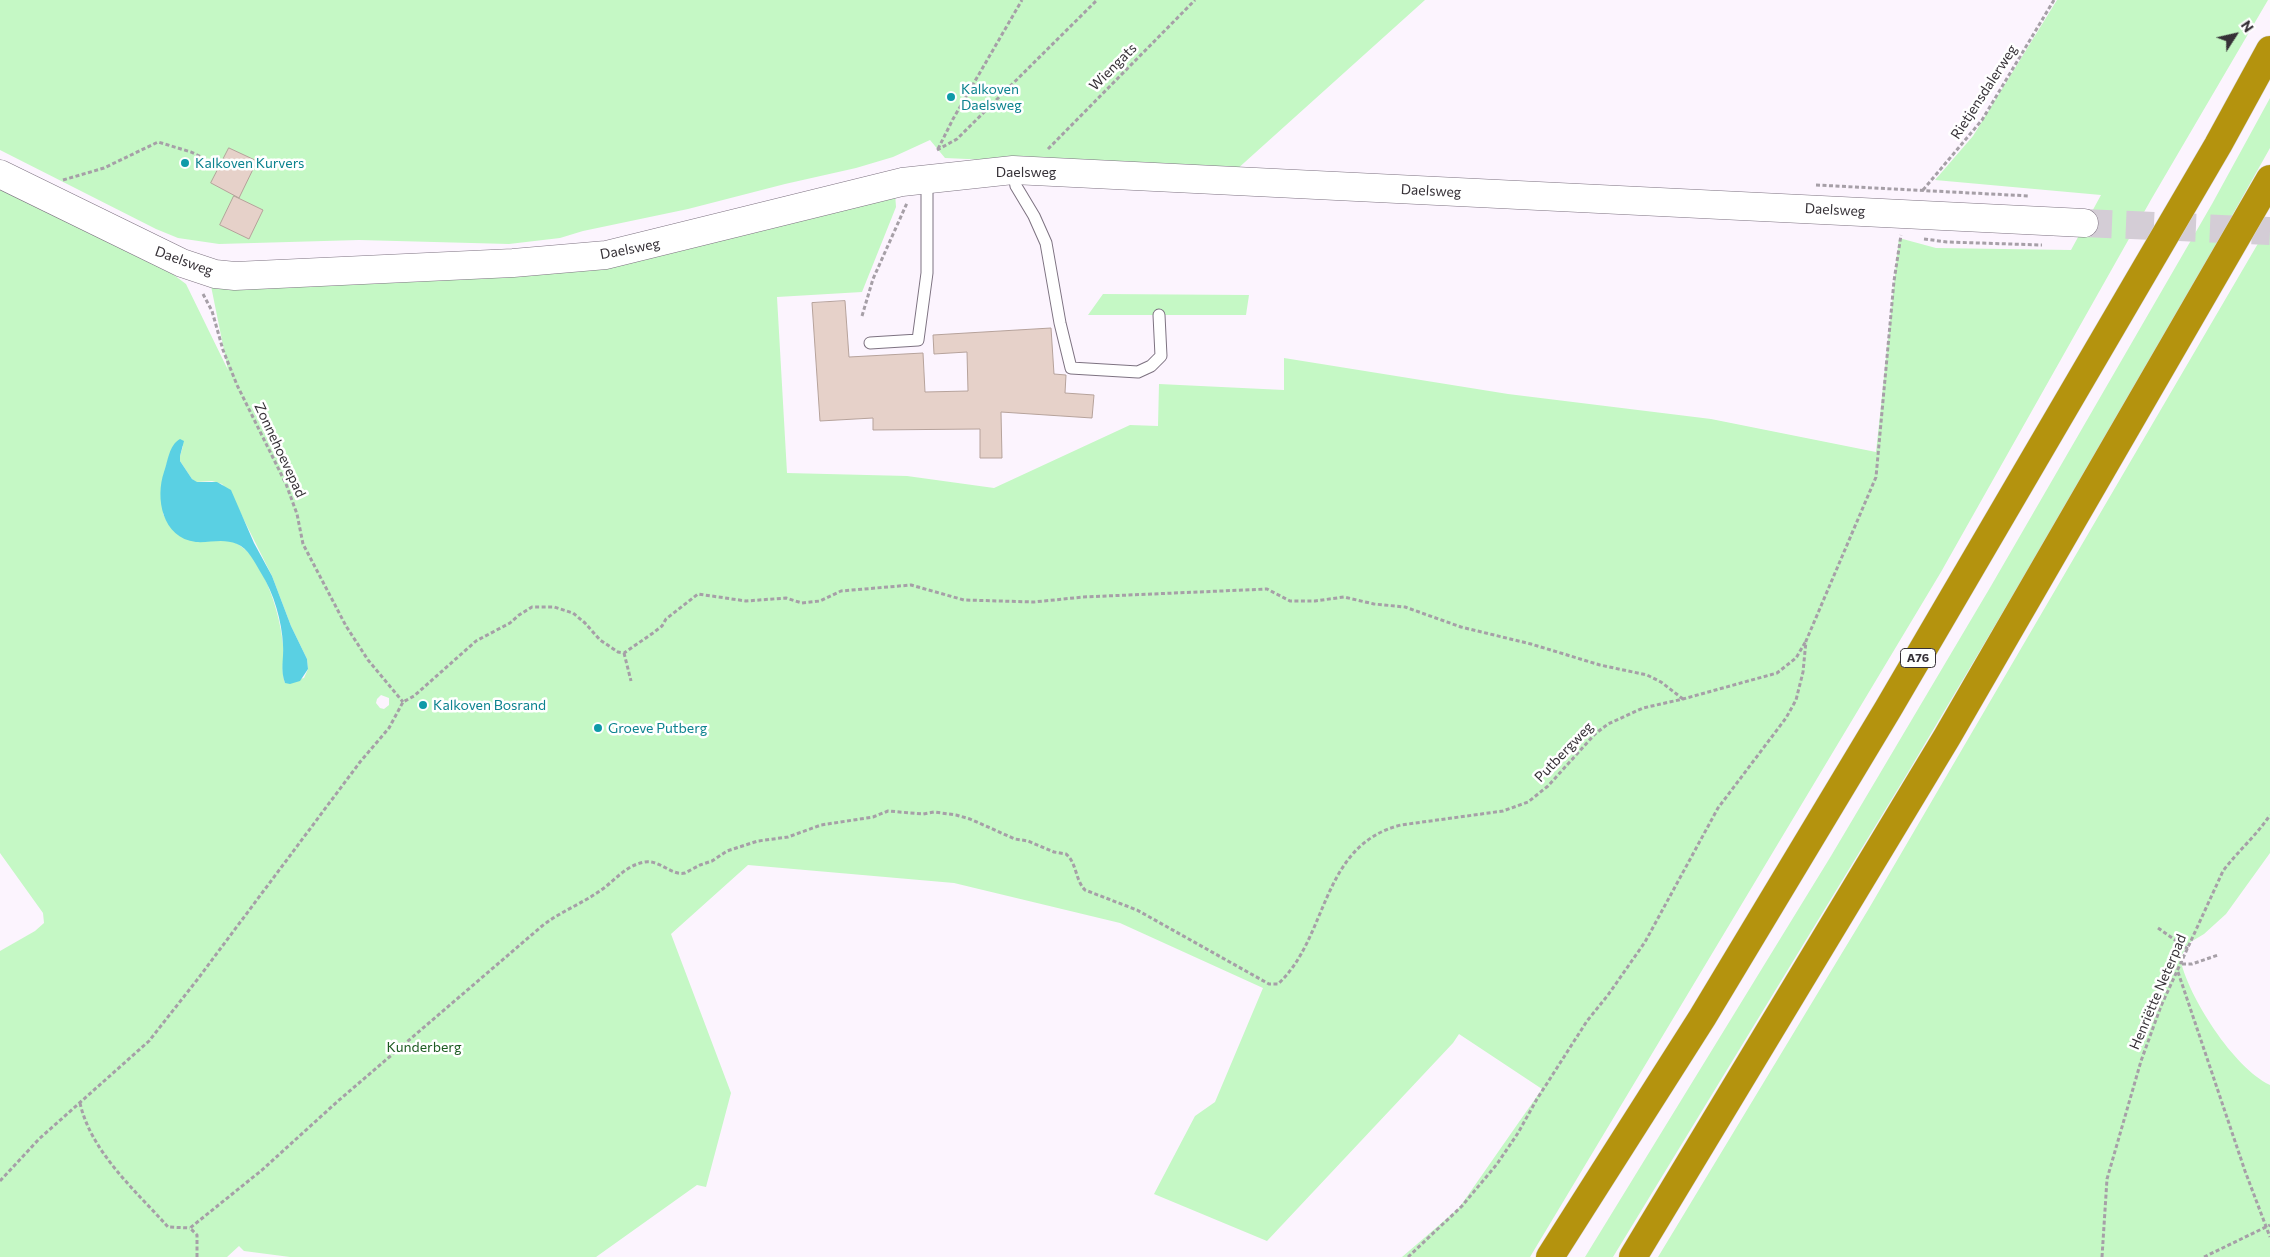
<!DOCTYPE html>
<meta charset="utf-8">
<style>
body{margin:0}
#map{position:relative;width:2270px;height:1257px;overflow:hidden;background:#fcf4fe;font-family:Commissioner,sans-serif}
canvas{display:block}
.north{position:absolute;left:2210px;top:10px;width:50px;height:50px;-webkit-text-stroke:4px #fff;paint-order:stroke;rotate:55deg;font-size:14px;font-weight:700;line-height:20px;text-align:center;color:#363137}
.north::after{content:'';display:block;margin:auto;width:18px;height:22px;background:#363137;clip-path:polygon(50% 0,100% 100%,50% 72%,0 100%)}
</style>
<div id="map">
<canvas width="2270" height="1257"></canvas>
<div class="north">N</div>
</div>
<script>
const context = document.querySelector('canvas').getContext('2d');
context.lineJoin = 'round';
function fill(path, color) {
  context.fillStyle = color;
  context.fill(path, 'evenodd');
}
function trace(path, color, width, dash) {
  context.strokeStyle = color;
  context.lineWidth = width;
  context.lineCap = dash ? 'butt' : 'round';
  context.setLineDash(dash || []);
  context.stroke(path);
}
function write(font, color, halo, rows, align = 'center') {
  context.font = font + ' Commissioner,sans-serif';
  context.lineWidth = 5;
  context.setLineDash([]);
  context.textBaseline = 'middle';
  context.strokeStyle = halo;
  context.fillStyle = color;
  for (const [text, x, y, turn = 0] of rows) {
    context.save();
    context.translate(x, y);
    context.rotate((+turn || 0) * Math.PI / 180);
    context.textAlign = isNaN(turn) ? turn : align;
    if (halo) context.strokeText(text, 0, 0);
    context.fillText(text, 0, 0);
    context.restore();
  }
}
const green = new Path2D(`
 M0,0H1425L1235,171L945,158L930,140L893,157L856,168L785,184L688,209L583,231L560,238L509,244L359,240L219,244L178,238L156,229L0,150Z
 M2057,0H2268L2152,198L1941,572L1530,1257H1402L1459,1208L1542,1089L1459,1034L1453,1043L1267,1241L1154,1194L1195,1116L1215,1102L1263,988L1120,923L954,883L748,865L671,934L731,1093L706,1187L697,1185L596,1257H290L244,1251L239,1246L227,1257H0V951L35,931L44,923L43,913L0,853V178L124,223L141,259L163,267L186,284L228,370L211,286L390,280L895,193L896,207L862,292L777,297L787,473L907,476L994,488L1130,425L1158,426L1159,384L1284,390V358L1508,394L1711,419L1876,452L1899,238L1936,248L2071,250L2101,195L1935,180L1973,136ZM173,446H183L180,456V461L192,479L196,482L212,481L222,484L234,500L272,576L291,626L307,659L308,669L304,678L285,683C280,669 285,658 283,645C281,618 265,563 242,547C213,525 192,564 163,514L166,466ZM381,695L389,698V705L384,709L380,708L376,703L377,699Z
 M2270,98V148L2128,401L1907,774L1613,1257H1585L1831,856L1991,586L2212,204Z
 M2270,223V853L2226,914L2204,934L2189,943L2180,958C2188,997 2234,1068 2270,1085V1257H1658L1868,910Z
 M1103,294L1249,295L1246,315H1088Z`);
const water = new Path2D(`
 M180,439L184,441L180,456V461L192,479L197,482H217L231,490L254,543L272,576L291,626L307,659L308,669L300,681L290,684L285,683C280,669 284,659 283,645C282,622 274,593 261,573C255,563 248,548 237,544C223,538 210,543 196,542C162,538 155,498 164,472C168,461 169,445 180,439Z`);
const building = new Path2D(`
 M229,148L257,161L239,198L211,183Z
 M234,196L263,210L249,239L220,225Z
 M845,301L849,357L923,353L925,392L968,391L967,352L934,354L933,335L1051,328L1054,374L1066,375L1065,393L1094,395L1092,418L1001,412L1002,458H980V429L873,430V418L820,421L812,303Z`);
const secondaryTunnel = new Path2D(`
 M2084,223L2270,231`);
const path = new Path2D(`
 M938,149L953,119L1022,0
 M1048,149L1195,0
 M937,150L957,139L1097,0
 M63,180L104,168L158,142L191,152L216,164
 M1816,185L2030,196
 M1923,190L1982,120L2054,0
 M1924,239L1947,242L2042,245
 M203,294L212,311L223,350L237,385L286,484L297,514L303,544L346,626L368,660L403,702
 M862,316L873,279L907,203
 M624,653L631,681
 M2158,928L2188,949
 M2182,964H2192L2218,955
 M2178,972L2245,1171L2270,1237
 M80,1103C91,1152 135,1190 168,1227L190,1228
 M0,1181L39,1139L149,1041L197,980L360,762L389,728L403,702L414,696L476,641L510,623L519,615L532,607H554L573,613L585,623L600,640L618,652L624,653L653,633L662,626L666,619L698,594L746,601L786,598L802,603L820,601L841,591L911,585L964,600L1034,602L1083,597L1267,589L1290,601H1315L1344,597L1374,604L1405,607L1461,627L1531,644L1600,665L1647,675L1661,682L1683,699
 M197,1257V1235L190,1228L262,1170L338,1101L542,926C561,911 584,903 604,888C617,878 627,865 645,862C661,860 671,876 685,873L700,865L712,861L727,851L758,841L788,837L821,825L873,817L888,811L923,814L934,812L956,815L970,819L1015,839L1028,841L1054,852L1066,854C1077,863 1075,880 1085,890L1137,910L1269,984H1278C1329,937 1320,845 1401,825L1503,811L1528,802L1548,786L1595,734L1608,724L1643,708L1683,699L1777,673L1796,658L1806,641
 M1408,1257L1462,1206L1497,1164L1518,1133L1537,1099L1587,1021L1608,995L1645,942L1718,808L1786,718L1796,700L1803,672L1806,641L1876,477L1894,281L1901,235
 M2102,1257L2107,1179L2141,1061L2161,1006L2223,871C2238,851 2256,836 2270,815
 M2204,1257L2270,1225`);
const lane = new Path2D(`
 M1013,170L1016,186L1034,216L1046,243L1060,323L1071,368L1138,372L1151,366L1161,356L1159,315
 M870,343L918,340L927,273V185L929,180`);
const secondary = new Path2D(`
 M0,174L182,263L215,274L235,276L513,263L606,255L902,182L1013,170L2084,223`);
const highway = new Path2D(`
 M1550,1257L1702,1018L1888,709L2218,145L2270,50
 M1633,1257L1947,737L2270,179`);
const markers = [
 [951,97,5,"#0f9aa8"],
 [185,163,5,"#0f9aa8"],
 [423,705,5,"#0f9aa8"],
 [598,728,5,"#0f9aa8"]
];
const shields = [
 [1918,658,35]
];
const shieldNames = [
 ["A76",1918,658]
];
const streetNames = [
 ["Wiengats",1113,67,-45],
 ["Rietjensdalerweg",1984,92,-57],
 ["Daelsweg",1026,172],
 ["Daelsweg",1431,191,3],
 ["Daelsweg",1835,210,3],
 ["Daelsweg",630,249,-11],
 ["Daelsweg",184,261,20],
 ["Zonnehoevepad",280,450,65],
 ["Putbergweg",1564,752,-46],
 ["Henriëtte Neterpad",2158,992,-67]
];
const cultureNames = [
 ["Kalkoven",961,89],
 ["Daelsweg",961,105],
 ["Kalkoven Kurvers",195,163],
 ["Kalkoven Bosrand",433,705],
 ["Groeve Putberg",608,728]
];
const parkNames = [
 ["Kunderberg",424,1047]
];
fill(green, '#c5f8c5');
fill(water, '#5ad0e3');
fill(building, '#e6d1c9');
trace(building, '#b6a29b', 1);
trace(secondaryTunnel, '#d4cdd6', 28, [28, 14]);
trace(lane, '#7d7281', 13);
trace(secondary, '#7d7281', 29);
trace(highway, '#d7d6d7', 29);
trace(path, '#a69fa7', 3, [4, 2.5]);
trace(lane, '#fff', 11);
trace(secondary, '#fff', 28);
trace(highway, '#b4930e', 28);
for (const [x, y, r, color] of markers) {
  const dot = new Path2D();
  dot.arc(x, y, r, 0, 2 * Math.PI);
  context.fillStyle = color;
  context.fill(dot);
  trace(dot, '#fff', 2);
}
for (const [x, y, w] of shields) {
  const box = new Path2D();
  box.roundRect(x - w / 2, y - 9.5, w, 19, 4);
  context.fillStyle = '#fff';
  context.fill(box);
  trace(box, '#363137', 1);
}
write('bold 12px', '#363137', null, shieldNames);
write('14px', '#363137', '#fff', streetNames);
write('14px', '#0d838f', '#fff', cultureNames, 'left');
write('14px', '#1d5c22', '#fff', parkNames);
</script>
